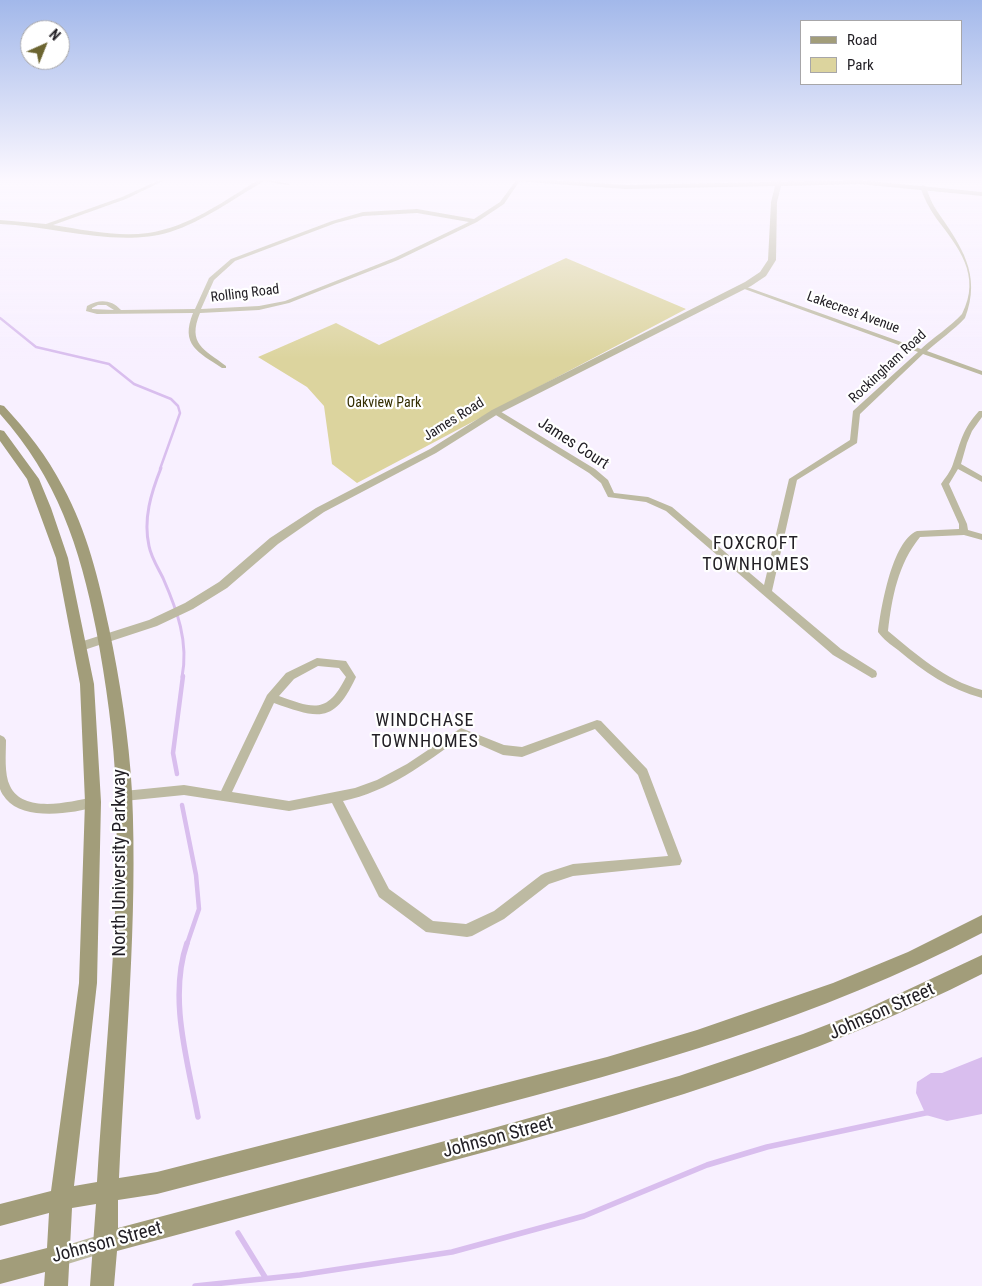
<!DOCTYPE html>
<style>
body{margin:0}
#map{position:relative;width:982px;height:1286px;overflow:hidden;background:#f8f0ff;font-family:"Roboto Condensed",sans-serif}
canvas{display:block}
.legend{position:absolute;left:800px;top:20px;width:162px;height:65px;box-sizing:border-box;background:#fff;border:1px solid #a7a6a8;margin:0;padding:6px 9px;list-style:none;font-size:15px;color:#232026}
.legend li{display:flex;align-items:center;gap:10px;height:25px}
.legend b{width:25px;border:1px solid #a7a6a8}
.north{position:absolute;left:20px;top:20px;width:50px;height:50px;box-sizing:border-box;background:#fff;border:1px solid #a7a6a8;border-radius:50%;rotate:44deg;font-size:14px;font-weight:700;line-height:20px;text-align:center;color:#232026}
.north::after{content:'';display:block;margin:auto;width:18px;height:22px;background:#6c6531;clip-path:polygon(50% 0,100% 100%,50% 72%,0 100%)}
</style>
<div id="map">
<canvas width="982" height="1286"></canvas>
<ul class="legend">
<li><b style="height:6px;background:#a29d7a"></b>Road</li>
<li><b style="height:14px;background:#dcd49e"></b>Park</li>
</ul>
<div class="north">N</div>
</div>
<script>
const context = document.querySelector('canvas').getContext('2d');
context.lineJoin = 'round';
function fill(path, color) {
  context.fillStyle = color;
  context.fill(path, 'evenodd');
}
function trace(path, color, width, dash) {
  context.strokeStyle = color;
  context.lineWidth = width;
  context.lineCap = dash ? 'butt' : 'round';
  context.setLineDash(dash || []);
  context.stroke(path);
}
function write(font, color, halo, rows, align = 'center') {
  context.font = font + ' "Roboto Condensed",sans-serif';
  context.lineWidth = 4.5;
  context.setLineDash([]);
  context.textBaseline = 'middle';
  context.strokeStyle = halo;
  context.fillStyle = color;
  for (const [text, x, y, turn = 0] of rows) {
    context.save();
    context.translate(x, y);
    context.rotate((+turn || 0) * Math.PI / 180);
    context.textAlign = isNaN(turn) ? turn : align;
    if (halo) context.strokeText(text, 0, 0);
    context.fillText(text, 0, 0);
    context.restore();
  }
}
const green = new Path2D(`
 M566,258L686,309L357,483L332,464L324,406L307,387L258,357L336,323L379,345Z`);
const water = new Path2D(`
 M982,1057V1114L947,1121L926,1115L916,1093L917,1082L931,1073H942Z`);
const streamFar3 = new Path2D(`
 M0,318L36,347L109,364L134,384L171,399L178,406L180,413L160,469`);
const streamFar2 = new Path2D(`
 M161,468C151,493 143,519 149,546C151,557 158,568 163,578C177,610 189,642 182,677`);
const streamFar1 = new Path2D(`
 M177,774L173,753L183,676
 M182,805L196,875L199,909L187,944`);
const stream = new Path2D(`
 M187,943C168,998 188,1062 198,1117
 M238,1233L265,1277
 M195,1286L300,1275L452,1252L584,1216L707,1165L767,1147L930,1112`);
const minor = new Path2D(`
 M162,179H167L126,199L53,225C84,230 117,237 148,233C189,227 224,201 258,180L257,179H266L290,184L288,185L264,181C233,199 204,221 170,232C117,248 54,226 0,224V220L46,224L122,197Z
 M517,179H521L504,204L477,222L398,260L289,303L259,310L200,313C187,344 204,349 226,366V368H222C198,352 180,345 193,313L97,314L86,311L87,306C99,299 111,299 121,310L195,309L209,278L231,259L332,221L363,212L417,209L474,219L500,202ZM417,213L469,222L394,258L285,301L259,306L201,309L214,280L235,261L336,223L363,216ZM98,305H106L114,310L92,309V308Z
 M779,179H783L778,185L776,184Z
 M923,185L926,187C929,196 932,204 937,211C961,246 982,274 965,318C954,330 939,340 927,351L982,371V375L923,354L860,414L857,443L797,480L772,591L841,649L876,671L877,674L876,677L872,678L833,655L666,511L646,502L608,497L601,483L589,473L491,412L492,410H498L595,469L608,480L614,493L648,497L672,507L764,585L789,479L850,440L853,411L918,352L739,287L744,286L921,349C934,337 950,327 962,314C982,275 958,247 936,218C929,208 924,198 920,187Z
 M979,411H982V417L972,431L967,443L961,464L982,476V482L958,469L949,484L967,524L968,530L982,534V540L964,535L920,537C898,564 892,597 888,631C917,655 945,680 982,690V698C949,689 924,672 898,650C891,645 883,639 878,632C881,608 892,541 917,531L959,529V524L941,484C945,478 951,471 953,464C961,441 962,430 979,411Z
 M317,658L346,661L356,677C334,724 319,719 274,703L232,792L289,801L355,788L377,780L407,764L461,728L504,745L522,747L597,720L601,721L647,769L682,861L680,865L573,876L549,884L504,919L472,936L467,937L426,932L379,897L332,803L289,811L184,795L124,801L120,800L118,796L120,792L124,791L184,785L221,791L267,695L286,673ZM318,666L339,668L346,677C327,715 313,708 279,696L294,679ZM595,729L638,775L668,856L573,864L545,873L541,875L494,911L466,924L433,921L389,889L343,801C388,792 425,763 462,737L503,755L522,757Z
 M0,735L4,737L6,740C6,754 4,774 10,786C23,814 70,802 93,797L97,798L99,802L97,806C73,814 24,821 6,799C4,796 1,793 0,789C0,777 0,750 0,735Z`);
const tertiary = new Path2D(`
 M511,179H537L626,185L859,180L982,192V196L859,184L781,186L777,202L776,260L766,276L751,286L498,414L436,453L324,512L278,544L227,588L193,609L157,626L81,651L77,649L75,646L77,643L149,620L185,603L219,582L270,538L316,508L430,449L492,410L745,282L760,272L768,260L771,202L775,186L626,189L514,181Z
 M106,1233L113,1236L116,1243L113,1250L58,1267L51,1264L48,1257L51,1250Z`);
const secondary = new Path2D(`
 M0,405L4,406C27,431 47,456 63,487C87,531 99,580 109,628C120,681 129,737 132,792C138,920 125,1050 119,1178L157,1172L607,1057L697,1030L833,983L908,952L982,915V933C820,1018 645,1067 469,1113C365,1140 261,1167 157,1194L118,1200V1228L490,1129L679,1076L803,1034L860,1012L982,955V974C811,1061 628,1114 444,1163C335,1192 226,1222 117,1251L114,1286H90L96,1204L72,1208L68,1286H44L45,1272L0,1284V1260L47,1248L49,1213L0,1226V1204L51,1191L79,983L85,802L80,684L56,558L27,479L0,441V430L4,431L39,479L51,508L68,558L94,684L101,802L97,983L74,1186L97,1182C105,1052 120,922 116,792C114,738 106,682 96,629C80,547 57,478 0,414Z`);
const farStreetnames = [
 ["Rolling Road",245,294,-7],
 ["Lakecrest Avenue",853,313,20],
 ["Rockingham Road",888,367,-43],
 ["James Road",454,420,-32]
];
const farParknames = [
 ["Oakview Park",384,403]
];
const streetNames = [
 ["James Court",573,444,33]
];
const neighbourhoodNames = [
 ["FOXCROFT",756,544],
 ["TOWNHOMES",756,565],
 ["WINDCHASE",425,721],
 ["TOWNHOMES",425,742]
];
const nearStreetnames = [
 ["North University Parkway",120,863,-90],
 ["Johnson Street",882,1012,-24],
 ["Johnson Street",498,1138,-15],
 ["Johnson Street",107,1243,-15]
];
fill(green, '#dcd49e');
fill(water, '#d9beee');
trace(streamFar3, '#d9beee', 2.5);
trace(streamFar2, '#d9beee', 3);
trace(streamFar1, '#d9beee', 4.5);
trace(stream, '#d9beee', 5.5);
fill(minor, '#bdbaa2');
fill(tertiary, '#bdbaa2');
fill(secondary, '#a29d7a');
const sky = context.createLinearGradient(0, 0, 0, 359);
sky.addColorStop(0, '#a2b8ea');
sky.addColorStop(0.5, '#fcf8ff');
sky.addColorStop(1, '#fcf8ff00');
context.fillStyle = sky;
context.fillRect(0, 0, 982, 359);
write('14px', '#232026', '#fff', farStreetnames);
write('14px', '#332d00', '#fff', farParknames);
write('16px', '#232026', '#fff', streetNames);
context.letterSpacing = '1px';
write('18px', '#232026', '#fff', neighbourhoodNames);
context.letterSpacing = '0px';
write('19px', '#232026', '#fff', nearStreetnames);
</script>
